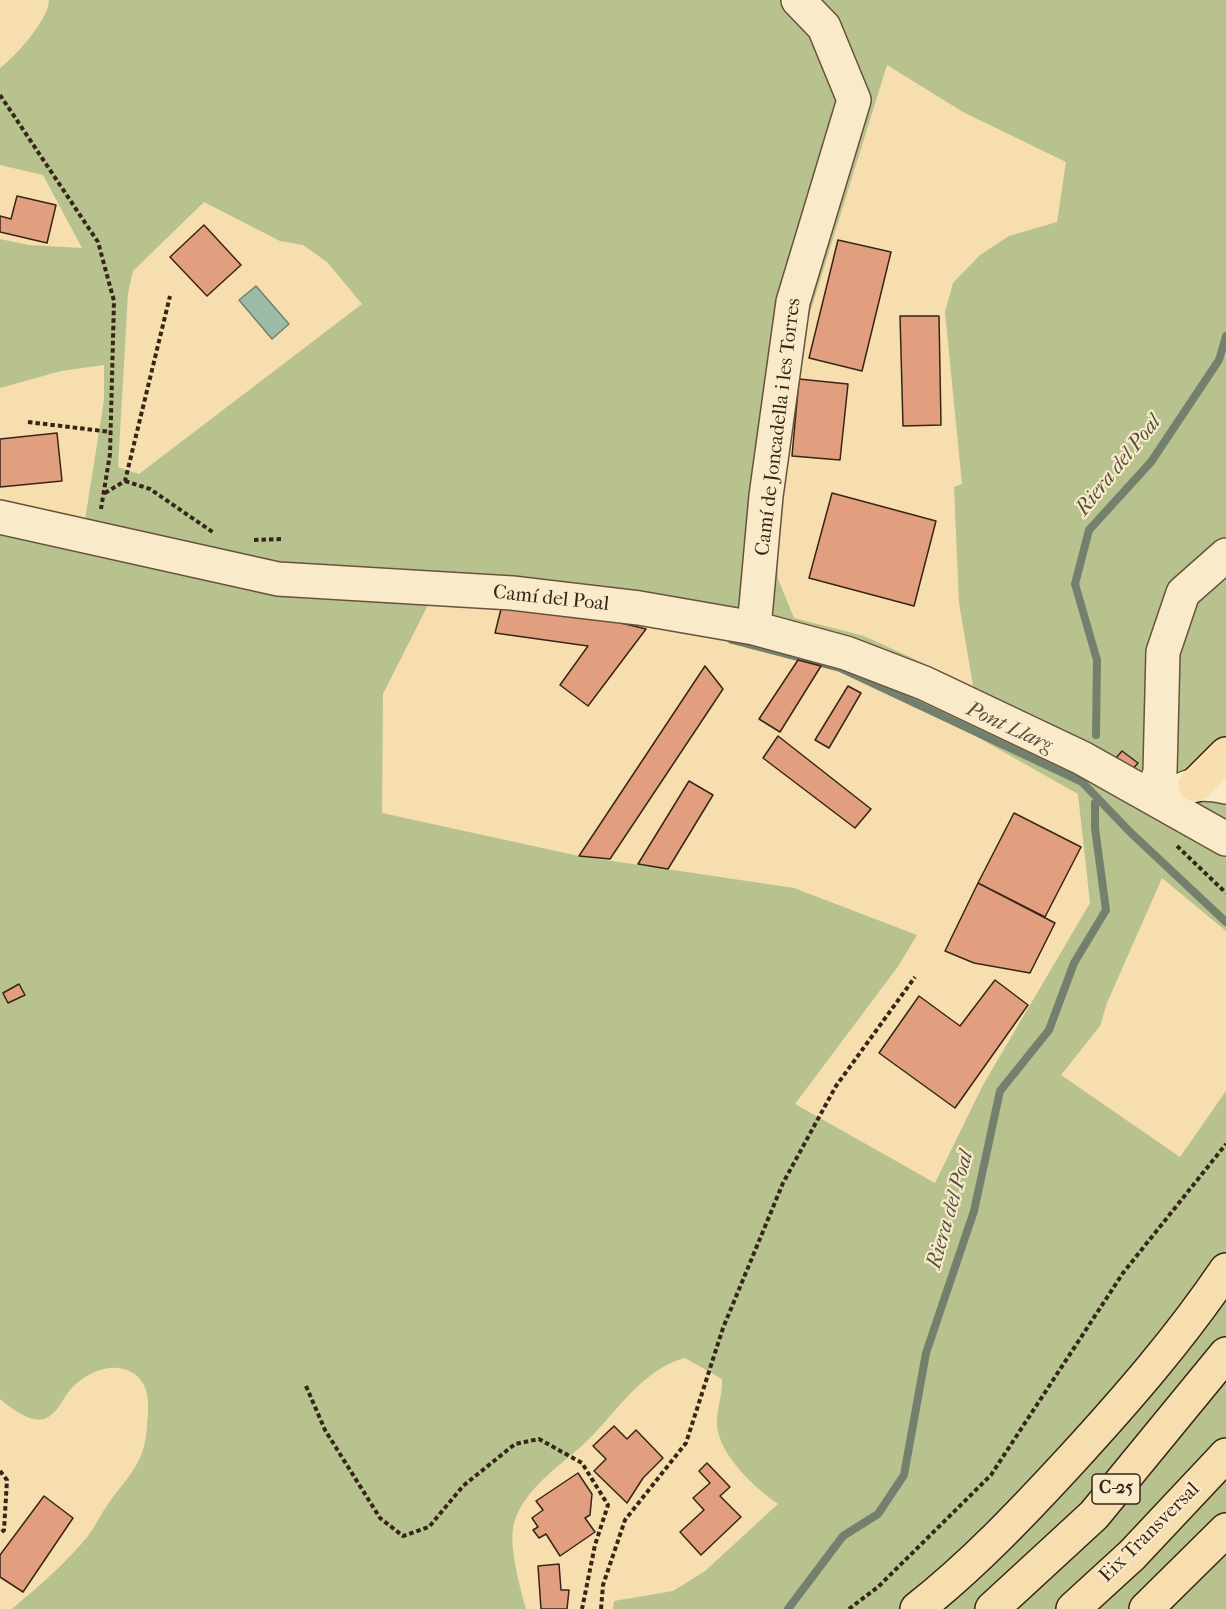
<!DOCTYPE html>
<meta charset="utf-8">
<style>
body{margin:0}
canvas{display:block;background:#f6deae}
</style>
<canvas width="1226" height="1609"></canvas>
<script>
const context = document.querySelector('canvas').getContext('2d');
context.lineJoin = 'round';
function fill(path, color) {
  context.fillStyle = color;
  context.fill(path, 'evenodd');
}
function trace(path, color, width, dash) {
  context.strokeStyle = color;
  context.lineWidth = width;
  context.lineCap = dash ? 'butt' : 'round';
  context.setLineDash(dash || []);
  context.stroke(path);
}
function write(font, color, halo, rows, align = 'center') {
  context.font = font + ' "IM FELL French Canon",serif';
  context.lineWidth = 4.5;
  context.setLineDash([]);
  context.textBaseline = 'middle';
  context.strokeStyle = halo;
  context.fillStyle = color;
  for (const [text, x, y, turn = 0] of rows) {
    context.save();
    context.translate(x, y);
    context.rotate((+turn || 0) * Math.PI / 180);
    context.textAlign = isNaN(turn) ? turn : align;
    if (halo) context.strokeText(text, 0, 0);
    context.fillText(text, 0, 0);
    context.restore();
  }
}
const green = new Path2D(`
 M49,0H1226V931L1162,878L1107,1003L1100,1026L1061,1075L1180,1157L1226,1091V1609H613L614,1601L673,1591L705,1571L778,1504C755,1488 719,1455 717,1425C716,1409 723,1395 722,1379L685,1358C645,1368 619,1408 592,1436C566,1463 525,1485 514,1523C508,1545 520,1587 526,1609H12C39,1586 66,1563 88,1536C96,1525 102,1512 110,1501C130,1474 145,1462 147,1426C149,1406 151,1385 133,1373C113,1360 85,1373 71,1389C62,1399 58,1414 44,1419C31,1423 10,1408 0,1399V502L85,520L104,400V365L61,371L0,388V239L29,245L82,248L43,175L0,165V68C15,57 49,19 49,0ZM887,65L963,112L1066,162L1057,222L1009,236L980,255L953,283L945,312L962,484L954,487L959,603L973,686L864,636L794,618L778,579L776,538L795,361ZM204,202L280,241L303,245L327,262L362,304L139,474L118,467L128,293L133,271ZM430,601L691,626L724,636L732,642L839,670L954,724L1078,794L1090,903L983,1085L935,1183L795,1104L899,965L917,935L794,888L579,856L382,813L383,694Z`);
const water = new Path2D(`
 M256,286L289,324L272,339L239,300Z`);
const stream = new Path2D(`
 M732,640L840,668L1082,782L1130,832L1226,922
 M1096,735L1097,660L1075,584L1089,530L1151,462L1219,360L1226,336
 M788,1609L843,1536L878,1514L904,1475L926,1353L974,1211L1000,1091L1049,1030L1074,963L1106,910L1095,828V803`);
const building = new Path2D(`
 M17,196L56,205L47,243L0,232V216L11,219Z
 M204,225L241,265L207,296L170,257Z
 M838,240L891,252L862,371L809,358Z
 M900,316H939L941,425L903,426Z
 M799,379L848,384L840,460L792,456Z
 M57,433L62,481L0,487V439Z
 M832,493L936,521L914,606L809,578Z
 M502,605L588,615L646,629L588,706L560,685L588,646L495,633Z
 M798,660L821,666L780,732L759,719Z
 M705,666L723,689L610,859L579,856Z
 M848,686L861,693L829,748L815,740Z
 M778,736L871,809L855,828L763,758Z
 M1122,751L1138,763L1132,770L1116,758Z
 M689,781L713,795L668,869L638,864Z
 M1014,813L1081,847L1045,917L978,883Z
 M978,883L1055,923L1030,973L974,963L945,951Z
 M995,980L1028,1005L955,1108L879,1053L919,996L960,1026Z
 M19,984L25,995L8,1003L3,993Z
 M614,1426L627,1439L636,1430L663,1458L643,1478L627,1503L594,1471L606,1459L593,1446Z
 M707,1463L730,1487L720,1496L741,1517L701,1555L680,1532L704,1510L693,1498L710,1483L699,1471Z
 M578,1473L592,1494L590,1515L585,1518L595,1532L560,1556L546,1534L539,1538L533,1530L538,1527L532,1518L543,1510L536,1501Z
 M44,1496L73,1518L23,1592L0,1577V1555Z
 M559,1564L561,1590H569L567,1609H541L538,1566Z`);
const path = new Path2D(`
 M0,95L98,242L114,301L110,454L101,509
 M28,422L111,432
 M125,481L150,489L214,533
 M105,493L125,481L170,296
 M254,540L284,539
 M1177,846L1226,893
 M306,1386L325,1430L380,1518L403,1536L429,1527L463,1486L515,1444L539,1439L582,1463L608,1505L595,1545L582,1609
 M0,1471L7,1480L4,1530L0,1534
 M601,1609L603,1585L625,1520L686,1443L723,1328L783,1183L836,1086L915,977
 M849,1609L878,1587L991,1475L1123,1273L1226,1144`);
const minor = new Path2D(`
 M0,517L278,579L512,593L639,608L754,628L846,653L924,683L1082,758L1226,839
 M754,628L766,496L793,302L854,100L824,27L798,0
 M1175,794C1192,782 1206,783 1226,787
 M1152,796L1160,772L1163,652L1183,593L1226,555`);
const highway = new Path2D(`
 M1195,785L1226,754
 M917,1609C973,1565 1023,1512 1071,1460C1126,1400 1180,1338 1226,1270
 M992,1609L1094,1515L1226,1354
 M1073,1609L1132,1555L1226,1455
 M1146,1609L1226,1530`);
const shields = [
 [1116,1489,48]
];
const shieldNames = [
 ["C-25",1116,1489]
];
const streetNames = [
 ["Camí de Joncadella i les Torres",779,427,-83],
 ["Camí del Poal",551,599,6],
 ["Eix Transversal",1150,1533,-45]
];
const waterNames = [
 ["Riera del Poal",1119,466,-51],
 ["Pont Llarg",1009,728,25],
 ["Riera del Poal",951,1210,-74]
];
fill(green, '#b8c28e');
fill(water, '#9dbca8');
trace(water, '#74806e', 1.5);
trace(stream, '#74806e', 8);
fill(building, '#e29f80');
trace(building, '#372517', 1.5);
trace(minor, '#67533d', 36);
trace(highway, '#372517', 36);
trace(path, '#372517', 4, [4.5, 3]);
trace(minor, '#f9eaca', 33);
trace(highway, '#f6deae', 33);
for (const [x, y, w] of shields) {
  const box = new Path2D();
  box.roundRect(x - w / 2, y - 15, w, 30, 4.5);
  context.fillStyle = '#f9eaca';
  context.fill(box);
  trace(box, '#372517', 1.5);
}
write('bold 18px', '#372517', null, shieldNames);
write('20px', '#372517', '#f9eaca', streetNames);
write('italic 21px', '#565242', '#f9eaca', waterNames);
</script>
